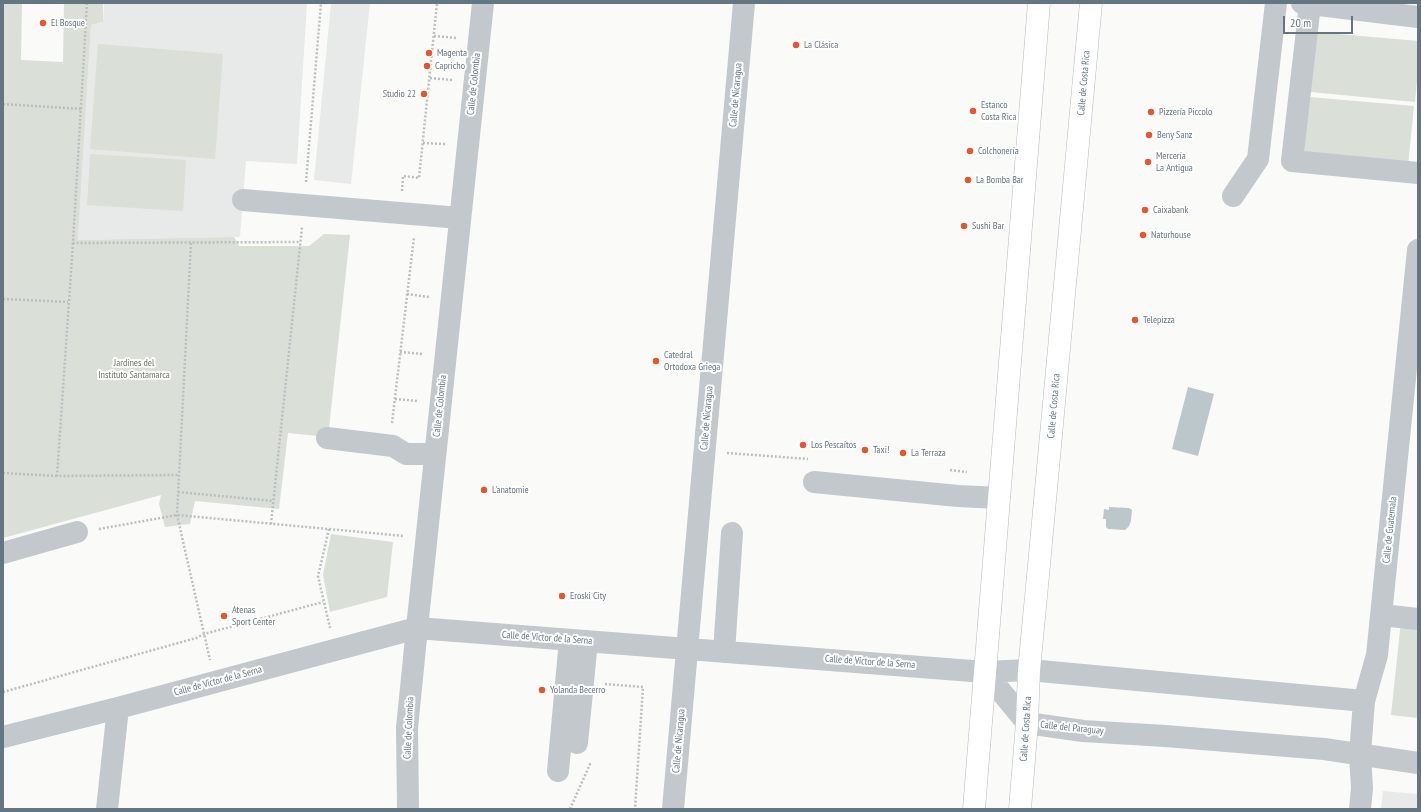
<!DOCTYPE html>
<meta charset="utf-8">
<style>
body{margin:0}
#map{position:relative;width:1421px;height:812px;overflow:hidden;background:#fafaf8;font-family:"PT Sans Narrow",sans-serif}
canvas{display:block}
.frame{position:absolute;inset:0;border:4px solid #657683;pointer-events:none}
.scale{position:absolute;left:1283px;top:16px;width:70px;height:18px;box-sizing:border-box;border:2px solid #657683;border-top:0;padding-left:5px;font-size:12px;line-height:14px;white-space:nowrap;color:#657683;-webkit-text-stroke:3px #fff;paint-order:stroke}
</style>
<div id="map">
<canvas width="1421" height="812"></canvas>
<div class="frame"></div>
<div class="scale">20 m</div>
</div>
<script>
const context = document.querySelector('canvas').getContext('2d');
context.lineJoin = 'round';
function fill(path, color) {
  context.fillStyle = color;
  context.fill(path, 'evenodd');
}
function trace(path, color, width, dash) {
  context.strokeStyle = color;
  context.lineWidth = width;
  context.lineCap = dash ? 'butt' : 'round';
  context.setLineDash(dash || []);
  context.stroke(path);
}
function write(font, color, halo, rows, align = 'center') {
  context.font = font + ' "PT Sans Narrow",sans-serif';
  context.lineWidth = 4;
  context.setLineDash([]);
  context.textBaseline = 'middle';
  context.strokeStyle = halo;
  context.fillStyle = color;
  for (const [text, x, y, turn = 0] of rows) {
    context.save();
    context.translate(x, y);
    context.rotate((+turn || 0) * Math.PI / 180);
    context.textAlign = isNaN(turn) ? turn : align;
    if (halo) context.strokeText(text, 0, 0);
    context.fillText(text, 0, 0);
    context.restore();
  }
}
const built = new Path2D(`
 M104,3H307L297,164L246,161L240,237L78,240L91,25L103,22Z
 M331,3H370L351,184L314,180Z
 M1383,791L1418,794V809H1381Z`);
const green = new Path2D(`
 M3,3H22L21,60L63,62L64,3H103V22L91,25L78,240L234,237L239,246H309L324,234L350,235L328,437L288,433L279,509L195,501L190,524L165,527L159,504L161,495L3,538Z
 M1316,32L1418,41V71L1415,102L1310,92Z
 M98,44L223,54L215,159L90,149Z
 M1309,97L1414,106L1408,166L1303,157Z
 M90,154L186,160L183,211L87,205Z
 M331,534L393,542L387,597L330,612L323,575Z
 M1401,621L1418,623V718L1391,715Z`);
const water = new Path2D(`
 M1188,387L1214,394L1198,456L1172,449Z
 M1109,507L1129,508L1132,510C1131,518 1132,525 1125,530L1108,529L1106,527V519H1103L1104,509L1109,510Z`);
const path = new Path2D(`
 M87,3L73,243L300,242
 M434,36L457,38
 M430,78L452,80
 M3,104L81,109
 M423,143L445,144
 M306,182L321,3
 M402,191L403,176L419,178L437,3
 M73,243L57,476L179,475
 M191,243L177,515L210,660
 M407,294L429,297
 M3,299L68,302
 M400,352L423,354
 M395,399L418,401
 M392,423L414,237
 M727,453L808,459
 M950,470L967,472
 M3,473L57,476
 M178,492L273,501
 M271,524L302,227
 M99,529L177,515L404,536
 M329,529L318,576L330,628
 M605,684L643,687L635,809
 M3,692L196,638L204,634L323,602
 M570,809L591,762`);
const minor = new Path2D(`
 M1302,3L1418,17
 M1310,4L1292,161L1418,173
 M1233,196L1258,159L1276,3
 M243,200L460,218
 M327,438L393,446L406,454H435
 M814,482L958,496L999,498
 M3,553L77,532
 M1382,615L1418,619
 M724,652L732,533
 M985,672L1027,723L1083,731L1165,736L1324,749L1418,763
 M3,737L118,708L417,628L985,672L1029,670L1364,701
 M577,743L587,641
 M558,771L570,640
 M107,809L118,708
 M408,809L407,728L417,628L483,3
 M673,809L744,3
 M1360,809L1362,788L1360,754L1364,701L1377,655L1418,250`);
const major = new Path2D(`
 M974,809L1039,3
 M1020,809L1027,723L1029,670L1039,565L1091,3`);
const markers = [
 [43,23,4,"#e4572e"],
 [796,45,4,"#e4572e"],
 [429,53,4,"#e4572e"],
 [427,66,4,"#e4572e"],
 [424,94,4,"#e4572e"],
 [973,111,4,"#e4572e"],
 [1151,112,4,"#e4572e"],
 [1149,135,4,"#e4572e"],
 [970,151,4,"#e4572e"],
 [1148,162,4,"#e4572e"],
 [968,180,4,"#e4572e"],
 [1145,210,4,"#e4572e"],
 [964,226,4,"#e4572e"],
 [1143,235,4,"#e4572e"],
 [1135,320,4,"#e4572e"],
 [656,361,4,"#e4572e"],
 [803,445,4,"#e4572e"],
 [865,450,4,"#e4572e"],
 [903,453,4,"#e4572e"],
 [484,490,4,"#e4572e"],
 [562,596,4,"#e4572e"],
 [224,616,4,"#e4572e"],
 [542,690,4,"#e4572e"]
];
const poiNames = [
 ["El Bosque",51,23],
 ["La Clásica",804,45],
 ["Magenta",437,53],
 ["Capricho",435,66],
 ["Studio 22",416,94,"right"],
 ["Estanco",981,105],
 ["Costa Rica",981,117],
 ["Pizzería Piccolo",1159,112],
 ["Beny Sanz",1157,135],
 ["Colchonería",978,151],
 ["Mercería",1156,156],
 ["La Antigua",1156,168],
 ["La Bomba Bar",976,180],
 ["Caixabank",1153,210],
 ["Sushi Bar",972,226],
 ["Naturhouse",1151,235],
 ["Telepizza",1143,320],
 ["Catedral",664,355],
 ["Ortodoxa Griega",664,367],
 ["Los Pescaítos",811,445],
 ["Taxi!",873,450],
 ["La Terraza",911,453],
 ["L'anatomie",492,490],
 ["Eroski City",570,596],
 ["Atenas",232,610],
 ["Sport Center",232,622],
 ["Yolanda Becerro",550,690]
];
const streetNames = [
 ["Calle de Costa Rica",1084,83,-85],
 ["Calle de Colombia",474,84,-84],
 ["Calle de Nicaragua",736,95,-85],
 ["Calle de Colombia",440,406,-84],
 ["Calle de Costa Rica",1054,406,-85],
 ["Calle de Nicaragua",707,418,-85],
 ["Calle de Guatemala",1390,530,-84],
 ["Calle de Víctor de la Serna",547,638,4],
 ["Calle de Víctor de la Serna",870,662,4],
 ["Calle de Víctor de la Serna",218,681,-15],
 ["Calle de Colombia",409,728,-87],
 ["Calle del Paraguay",1072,728,6],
 ["Calle de Costa Rica",1026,729,-86],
 ["Calle de Nicaragua",679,741,-85]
];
const parkNames = [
 ["Jardines del",134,363],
 ["Instituto Santamarca",134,375]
];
fill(built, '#e8e9e9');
fill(green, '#dadfd7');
fill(water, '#bbc7cb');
trace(major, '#b5babe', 23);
trace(path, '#bbbfc2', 2.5, [2, 2]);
trace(minor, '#c3c8cc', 22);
trace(major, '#fff', 22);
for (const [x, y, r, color] of markers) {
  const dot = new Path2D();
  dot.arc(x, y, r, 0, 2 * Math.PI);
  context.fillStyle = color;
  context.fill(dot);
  trace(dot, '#fff', 1.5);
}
write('10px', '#657683', '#fff', poiNames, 'left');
write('10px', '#657683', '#fff', streetNames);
write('10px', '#687a64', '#fff', parkNames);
</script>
